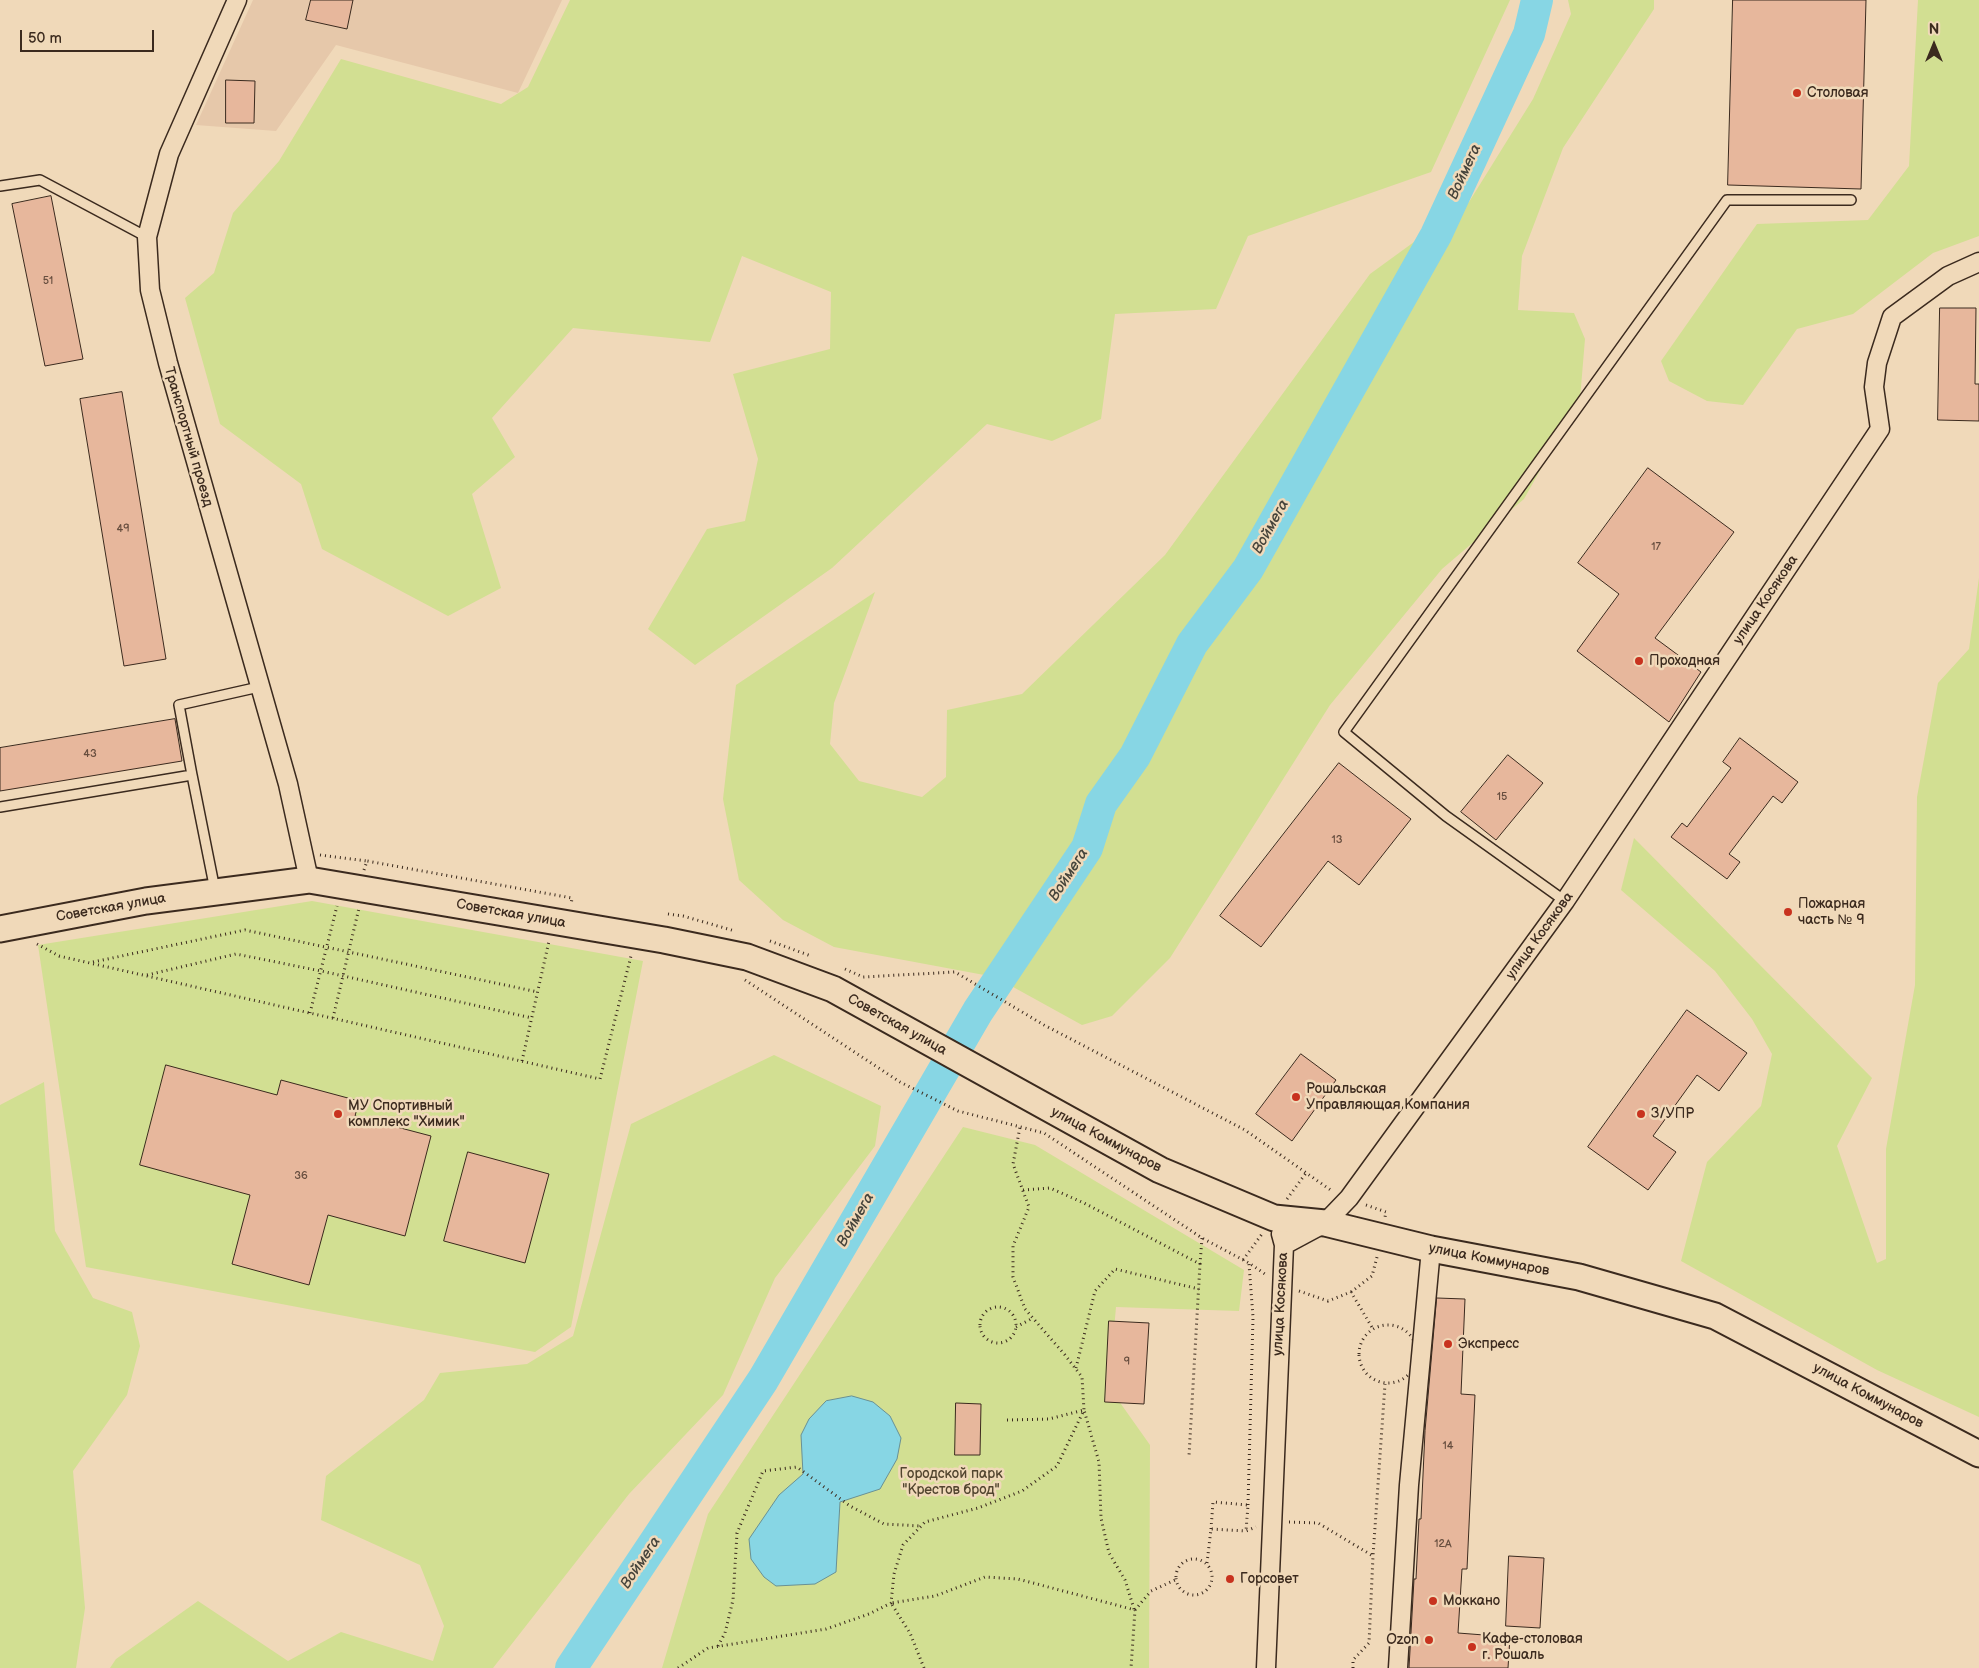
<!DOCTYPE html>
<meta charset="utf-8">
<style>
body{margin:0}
#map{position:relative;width:1979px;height:1668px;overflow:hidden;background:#f0d9b9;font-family:"Balsamiq Sans",sans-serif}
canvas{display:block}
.north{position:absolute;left:1909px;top:20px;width:50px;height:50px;-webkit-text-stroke:4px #f0d9b9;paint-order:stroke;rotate:0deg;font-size:14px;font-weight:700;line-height:20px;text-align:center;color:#3b2a1e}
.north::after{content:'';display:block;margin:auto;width:18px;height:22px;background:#3b2a1e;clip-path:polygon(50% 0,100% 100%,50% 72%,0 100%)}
.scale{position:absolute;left:20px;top:30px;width:134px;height:22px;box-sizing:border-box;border:2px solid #3b2a1e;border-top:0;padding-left:6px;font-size:15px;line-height:18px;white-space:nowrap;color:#3b2a1e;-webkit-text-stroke:4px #f0d9b9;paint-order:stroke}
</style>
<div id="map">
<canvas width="1979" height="1668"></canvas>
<div class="north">N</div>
<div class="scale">50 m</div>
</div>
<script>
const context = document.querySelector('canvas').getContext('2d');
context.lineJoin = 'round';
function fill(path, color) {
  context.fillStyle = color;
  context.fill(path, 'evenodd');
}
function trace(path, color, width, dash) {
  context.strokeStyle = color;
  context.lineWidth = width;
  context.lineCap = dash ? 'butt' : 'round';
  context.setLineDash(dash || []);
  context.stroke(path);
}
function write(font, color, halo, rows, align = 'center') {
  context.font = font + ' "Balsamiq Sans",sans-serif';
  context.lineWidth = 5;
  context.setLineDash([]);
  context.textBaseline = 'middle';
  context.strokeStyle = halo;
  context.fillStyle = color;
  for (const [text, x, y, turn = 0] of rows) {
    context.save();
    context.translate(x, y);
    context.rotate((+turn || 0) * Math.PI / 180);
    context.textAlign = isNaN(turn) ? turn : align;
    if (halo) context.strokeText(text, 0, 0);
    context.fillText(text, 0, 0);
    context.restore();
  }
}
const built = new Path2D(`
 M253,0H562L518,93L336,45L276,131L196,125Z`);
const green = new Path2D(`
 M570,0H1510L1431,172L1248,236L1216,309L1115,314L1101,419L1052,441L987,424L832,568L695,665L648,629L707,529L745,521L758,459L733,374L830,349L831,292L742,256L710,342L573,328L492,418L515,457L472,494L501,588L448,616L322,549L301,484L220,424L185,298L214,273L233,213L279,161L341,59L501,104L528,87Z
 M1568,0H1654V9L1563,148L1522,256L1518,310L1574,313L1585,339L1580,399L1524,499L1442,569L1330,705L1170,958L1112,1016L1082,1025L995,977L834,947L783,920L739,880L723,799L736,685L875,592L834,703L830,744L859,781L922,797L946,777L947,710L1022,694L1165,555L1370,274L1469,202L1533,99L1571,14Z
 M1918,0H1979V236L1933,253L1853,314L1797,329L1743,405L1707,401L1669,381L1661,361L1757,224L1868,220L1909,166Z
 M1979,578V1417L1877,1370L1681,1261L1707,1162L1761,1106L1772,1054L1752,1019L1715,971L1621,890L1634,838L1872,1078L1837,1146L1877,1263L1886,1259V1149L1915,985L1917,797L1938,683L1969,649Z
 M312,901L643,961L571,1327L535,1352L86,1267L38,945Z
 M774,1055L881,1106L875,1146L775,1278L723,1395L629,1494L493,1668H110L116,1659L198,1601L288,1661L341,1632L433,1661L444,1626L420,1565L321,1520L326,1476L424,1400L440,1373L527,1364L573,1336L631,1124Z
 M44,1082L55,1231L93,1298L132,1312L140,1346L127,1395L73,1471L85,1608L76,1668H0V1105Z
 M963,1127L1035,1145L1244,1270L1239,1311L1116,1307L1109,1387L1150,1445L1149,1668H662L708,1514Z`);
const water = new Path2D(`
 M852,1396L873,1402L890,1416L901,1438L897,1459L880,1489L840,1502L836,1572L815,1584L776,1586L764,1577L751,1559L749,1539L779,1495L803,1474L801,1435L809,1419L826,1401Z`);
const river = new Path2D(`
 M571,1668L763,1380L978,1011L1087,848L1101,804L1135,756L1192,644L1248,569L1436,235L1529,34L1537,0`);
const building = new Path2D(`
 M311,0H353L347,29L306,20Z
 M1733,0H1866L1861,189L1728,185Z
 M226,80L255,81L254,123H226Z
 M51,196L83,359L45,366L12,204Z
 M1940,308H1976L1975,384H1979V421L1938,420Z
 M122,392L166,659L124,666L80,399Z
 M1648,468L1734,532L1655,638L1701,672L1669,722L1577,651L1619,594L1578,563Z
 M175,719L182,761L0,791V748Z
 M1740,738L1798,782L1782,803L1773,796L1729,854L1740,862L1727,879L1671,837L1682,823L1687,827L1731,768L1723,762Z
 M1508,755L1543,783L1496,840L1461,812Z
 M1339,763L1411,819L1359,885L1328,861L1261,947L1220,916Z
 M1687,1010L1747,1053L1719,1091L1697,1075L1653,1136L1676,1152L1648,1190L1588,1147Z
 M1301,1054L1336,1080L1292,1141L1256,1114Z
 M166,1065L277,1095L281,1080L359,1101L355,1116L431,1136L405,1236L328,1215L309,1285L232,1264L250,1195L140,1165Z
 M468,1152L549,1174L525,1263L444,1241Z
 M1437,1298L1465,1299L1461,1394L1475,1395L1467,1569H1462L1458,1633L1510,1637L1508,1668H1409L1414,1579H1416L1419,1519H1421L1425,1431Z
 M1109,1321L1149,1323L1144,1404L1105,1402Z
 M956,1403L981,1404L980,1455H955Z
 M1509,1556L1544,1558L1540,1628L1506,1626Z`);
const path = new Path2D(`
 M320,855L367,861
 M364,870L367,861L572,898L571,905
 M668,914L683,916L735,931
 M770,941L811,956
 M37,944L59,956L600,1079L631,956
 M93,962L245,930L538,992
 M845,969L863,977L955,972L1044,1025L1245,1130L1332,1191
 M147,975L236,954L321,971L532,1018
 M745,980L900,1082L958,1111L1044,1133L1202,1238L1249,1263L1265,1274
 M310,1013L337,906
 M333,1018L359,908
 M522,1061L549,941
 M1023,1190L1050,1188L1084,1203L1200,1264L1189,1456
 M1287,1199L1306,1173
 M1366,1205L1386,1212L1385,1217
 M1243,1260L1262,1234
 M1200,1264L1202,1238
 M1299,1291L1328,1301L1351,1292L1373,1329
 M1351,1292L1372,1276L1377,1257
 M980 1325a18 18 0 1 1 36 0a18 18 0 1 1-36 0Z
 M1359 1354a29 29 0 1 1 58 0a29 29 0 1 1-58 0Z
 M1016,1327L1033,1318
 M1076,1368L1095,1291L1115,1269L1199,1289
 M1007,1420L1049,1419L1084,1410L1099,1462L1101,1518L1109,1553L1125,1580L1134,1609
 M1248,1505L1253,1317L1249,1264
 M1289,1522L1318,1523L1373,1556L1385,1384
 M1211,1529L1213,1502L1248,1505L1246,1531
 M1176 1577a18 18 0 1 1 36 0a18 18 0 1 1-36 0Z
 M1207,1563L1211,1529L1246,1531L1256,1527
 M1135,1610L1151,1591L1175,1580
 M718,1646L725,1633L733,1600L737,1533L763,1471L797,1467L850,1506L884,1524L920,1526
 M678,1668L708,1648L826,1629L869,1614L891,1603L894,1574L903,1545L925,1522L978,1508L1022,1491L1057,1466L1084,1410L1082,1377L1065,1355L1025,1309L1013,1277V1246L1029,1207L1013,1164L1020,1127
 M924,1668L910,1633L891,1603L935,1596L985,1577L1018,1579L1135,1610L1131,1668
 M1353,1668V1660L1369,1643L1373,1556`);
const lane = new Path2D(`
 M0,186L40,180L147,237
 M192,775L179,705L259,687
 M0,807L192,775L215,890
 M1565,901L1446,816L1344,732L1727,200H1851`);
const street = new Path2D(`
 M237,0L169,154L147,237L150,290L168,363L288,784L309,880
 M1284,1245L1325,1223L1349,1198L1565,901L1880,429L1874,387L1877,363L1892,317L1948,276L1979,262
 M1266,1668L1284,1245L1281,1234
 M1398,1668L1409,1485L1431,1249`);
const secondary = new Path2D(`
 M0,929L146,901L309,880L664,940L747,957L833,989L1160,1170L1274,1218L1325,1223L1431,1249L1579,1277L1715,1316L1979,1454`);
const markers = [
 [1797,93,5,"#c8321e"],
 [1639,661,5,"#c8321e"],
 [1788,912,5,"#c8321e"],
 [1296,1097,5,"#c8321e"],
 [338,1114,5,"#c8321e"],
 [1641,1114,5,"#c8321e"],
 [1448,1344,5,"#c8321e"],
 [1230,1579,5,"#c8321e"],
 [1433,1601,5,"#c8321e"],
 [1429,1640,5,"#c8321e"],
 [1472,1647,5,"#c8321e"]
];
const numberNames = [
 ["51",48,281],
 ["49",123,529],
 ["17",1656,547],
 ["43",90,754],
 ["15",1502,797],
 ["13",1337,840],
 ["36",301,1176],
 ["9",1127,1362],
 ["14",1448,1446],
 ["12А",1443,1544]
];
const poiNames = [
 ["Столовая",1807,93],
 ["Проходная",1649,661],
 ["Пожарная",1798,904],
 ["часть № 9",1798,920],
 ["Рошальская",1306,1089],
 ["Управляющая Компания",1306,1105],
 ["МУ Спортивный",348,1106],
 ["комплекс \"Химик\"",348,1122],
 ["З/УПР",1651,1114],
 ["Экспресс",1458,1344],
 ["Горсовет",1240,1579],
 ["Моккано",1443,1601],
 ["Кафе-столовая",1482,1639],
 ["г. Рошаль",1482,1655],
 ["Ozon",1419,1640,"right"]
];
const streetNames = [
 ["Транспортный проезд",188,437,74],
 ["улица Косякова",1766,600,-56],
 ["Советская улица",111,908,-10],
 ["Советская улица",511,914,10],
 ["улица Косякова",1540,936,-54],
 ["Советская улица",897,1025,29],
 ["улица Коммунаров",1106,1140,28],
 ["улица Коммунаров",1489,1260,11],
 ["улица Косякова",1281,1304,-87],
 ["улица Коммунаров",1868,1396,28]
];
const parkNames = [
 ["Городской парк",951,1474],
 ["\"Крестов брод\"",951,1490]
];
const waterNames = [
 ["Воймега",1465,172,-65],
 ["Воймега",1271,527,-61],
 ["Воймега",1069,875,-57],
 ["Воймега",856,1220,-60],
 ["Воймега",641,1563,-56]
];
fill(built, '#e6c8aa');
fill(green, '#d2df92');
fill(water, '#87d6e4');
trace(water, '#699195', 1);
trace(river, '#87d6e4', 32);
fill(building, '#e7b79c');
trace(building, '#3b2a1e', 1);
trace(lane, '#3b2a1e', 12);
trace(street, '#3b2a1e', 21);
trace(secondary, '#3b2a1e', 29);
trace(path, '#3b2a1e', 3, [1, 4]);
trace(lane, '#f0d9b9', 9);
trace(street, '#f0d9b9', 18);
trace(secondary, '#f0d9b9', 25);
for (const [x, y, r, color] of markers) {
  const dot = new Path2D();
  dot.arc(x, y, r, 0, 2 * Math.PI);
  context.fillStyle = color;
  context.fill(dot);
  trace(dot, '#f0d9b9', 2);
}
write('11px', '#664d3e', null, numberNames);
write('14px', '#3b2a1e', '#f0d9b9', poiNames, 'left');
write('14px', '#3b2a1e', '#f0d9b9', streetNames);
write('14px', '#52452f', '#f0d9b9', parkNames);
write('italic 15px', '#46443c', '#f0d9b9', waterNames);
</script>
